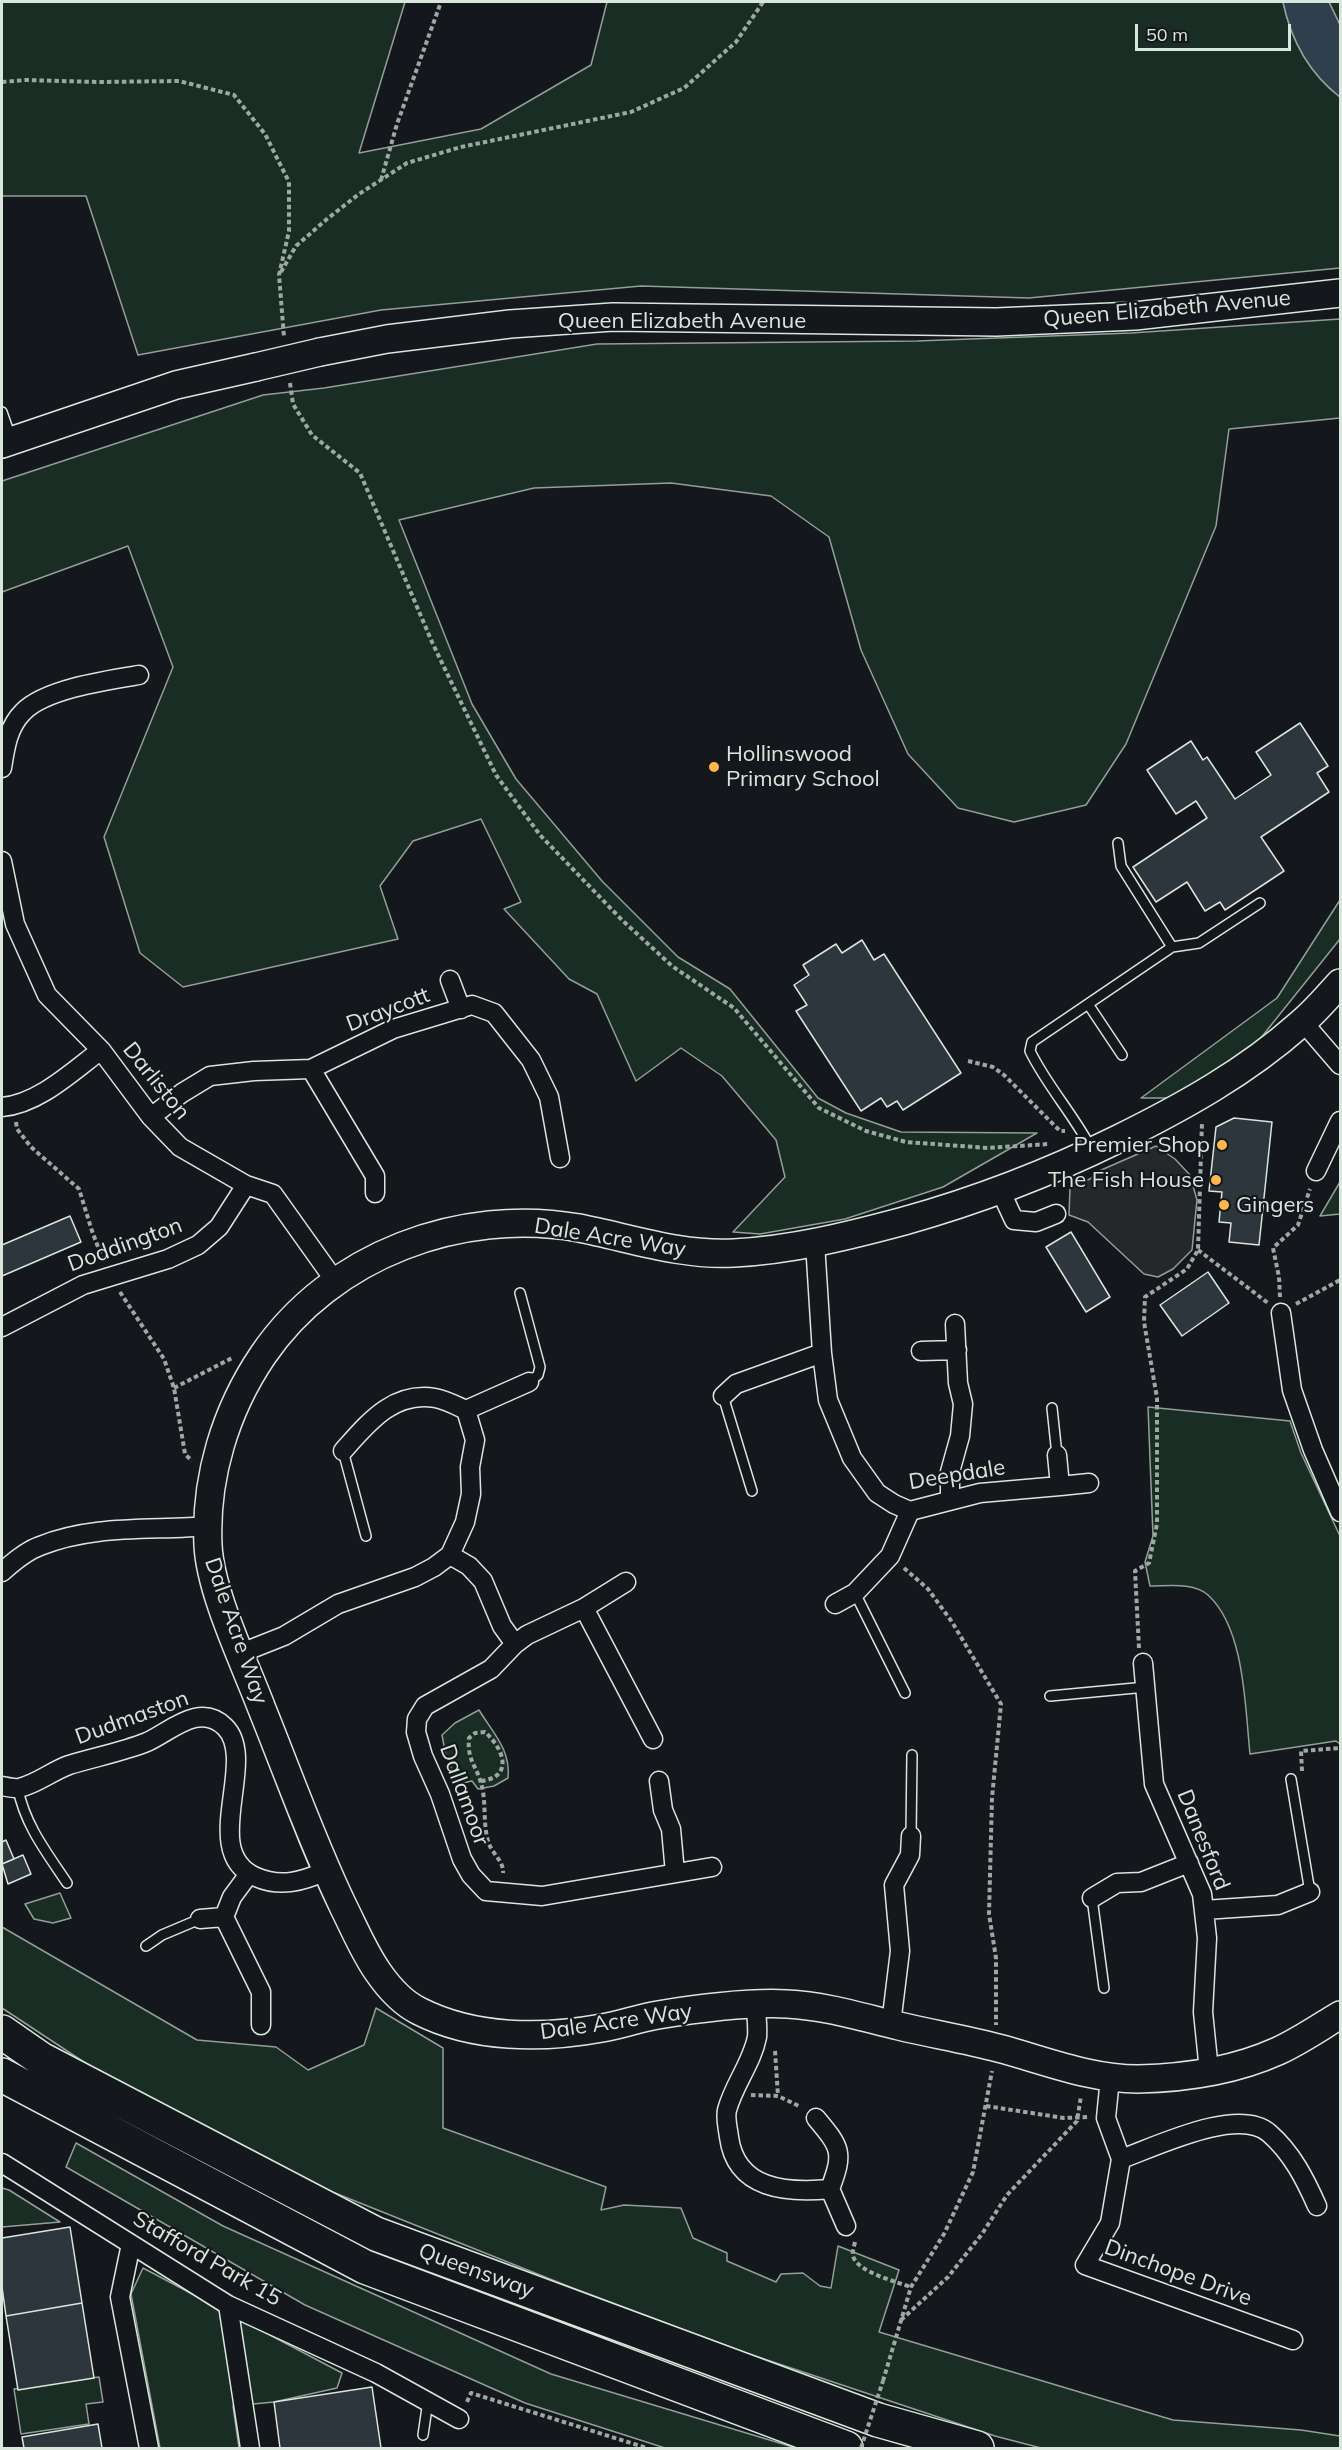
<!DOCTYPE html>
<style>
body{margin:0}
#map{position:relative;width:1342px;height:2450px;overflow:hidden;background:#14181c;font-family:Mulish,sans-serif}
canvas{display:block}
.frame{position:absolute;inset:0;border:3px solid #d8e6dc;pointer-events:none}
.scale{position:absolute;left:1135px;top:24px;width:156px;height:27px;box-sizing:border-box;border:3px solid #d8e6dc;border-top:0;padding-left:8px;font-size:18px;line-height:21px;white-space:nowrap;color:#d8e6dc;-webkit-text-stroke:4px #14181c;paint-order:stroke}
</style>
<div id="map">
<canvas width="1342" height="2450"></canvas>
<div class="frame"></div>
<div class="scale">50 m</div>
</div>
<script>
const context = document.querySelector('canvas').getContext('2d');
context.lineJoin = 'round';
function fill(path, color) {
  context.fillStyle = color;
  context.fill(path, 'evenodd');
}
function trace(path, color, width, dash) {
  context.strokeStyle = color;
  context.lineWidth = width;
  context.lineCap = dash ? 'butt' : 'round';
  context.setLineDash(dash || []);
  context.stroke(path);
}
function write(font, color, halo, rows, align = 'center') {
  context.font = font + ' Mulish,sans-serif';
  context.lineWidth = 4.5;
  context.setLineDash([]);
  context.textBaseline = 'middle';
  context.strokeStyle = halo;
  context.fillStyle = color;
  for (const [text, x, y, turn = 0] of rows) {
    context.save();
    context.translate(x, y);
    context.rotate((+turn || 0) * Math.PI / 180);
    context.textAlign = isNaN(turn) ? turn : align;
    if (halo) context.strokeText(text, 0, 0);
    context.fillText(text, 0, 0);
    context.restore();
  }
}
const green = new Path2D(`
 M2,2H405L359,153L481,129L591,65L607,2H1283C1291,40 1309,73 1340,97V268L1029,298L641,286L381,310L138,355L86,196H2Z
 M1329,2H1340V25Z
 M1340,319V418L1229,429L1216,526L1126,744L1086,805L1014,822L958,808L908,754L861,650L829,537L771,496L671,483L534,488L399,520L472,704L516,779L602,881L678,957L730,989L818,1098L846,1113L901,1132L1037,1133L943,1187L845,1219L760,1234L733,1232L785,1177L776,1140L722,1076L681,1048L636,1081L597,994L569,979L504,909L521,902L481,819L413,841L380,886L398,939L183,987L140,953L104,837L173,667L128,546L2,592V481L263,395L324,388L597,344L917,341L1131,333Z
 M1340,900V939L1252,1049L1176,1098H1141L1277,998Z
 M1340,1182V1214L1320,1216Z
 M1148,1407L1290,1421L1301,1453L1340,1536V1744L1336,1741L1250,1754C1245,1707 1245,1629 1208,1595C1194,1582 1168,1586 1150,1586L1145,1562L1153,1536Z
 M479,1710C493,1733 511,1750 508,1778L494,1786L478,1789L472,1781L458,1784L446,1756L442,1735L455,1723Z
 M60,1893L71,1918L53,1923L34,1919L25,1904Z
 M2,1927L197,2040L276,2047L308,2070L364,2045L376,2008L443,2048V2128L606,2187L601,2210L624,2205L681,2208L693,2238L727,2253V2261L776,2282L781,2274L803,2273L820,2286L831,2288L838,2246L899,2270L879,2332L1173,2420L1301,2430L1340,2436V2448H1041L995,2436L743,2352L570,2287L310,2183L96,2070L2,2008Z
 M76,2143L223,2226L551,2374L796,2448H665L525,2403L305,2305L66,2167Z
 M2,2188L9,2190L60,2222L2,2227Z
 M143,2268L342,2373L337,2388L274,2402L233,2406L239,2448H160L131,2294Z
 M99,2377L103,2402L86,2404L89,2424L21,2434L14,2389Z`);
const parking = new Path2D(`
 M1156,1146L1175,1159L1190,1175L1197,1200L1192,1250L1173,1269L1158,1277L1144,1274L1088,1222L1069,1215L1070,1188L1090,1179L1099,1171Z`);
const water = new Path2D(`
 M1283,2H1329L1340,25V97C1309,73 1291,40 1283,2Z`);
const building = new Path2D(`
 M1300,723L1328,766L1317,773L1329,792L1261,837L1284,871L1225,910L1220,902L1205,911L1187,882L1156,902L1133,867L1207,818L1196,801L1176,814L1147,770L1191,741L1203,760L1207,757L1235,799L1271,775L1256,752Z
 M862,940L874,960L884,954L961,1073L903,1110L897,1101L887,1107L881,1098L861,1111L796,1011L807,1005L794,985L809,975L803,965L836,944L842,953Z
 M1234,1118L1272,1122L1259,1245L1229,1242L1231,1223L1219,1222L1222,1192L1209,1191L1216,1127Z
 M70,1216L81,1242L2,1276V1245Z
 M1071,1232L1110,1297L1086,1312L1046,1247Z
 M1208,1272L1229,1303L1182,1336L1160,1305Z
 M6,1840L14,1859L2,1864V1842Z
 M23,1855L31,1874L8,1884L2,1864Z
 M70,2227L82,2303L6,2316L2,2287V2238Z
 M82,2303L94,2378L18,2390L6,2316Z
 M372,2387L381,2448H280L274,2402Z
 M98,2424L102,2448H24L22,2437Z`);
const path = new Path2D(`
 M2,82L26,80L97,82L179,81L234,95L265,134L289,182V231L279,275L284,337
 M381,180L397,124L441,2
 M281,272L296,246L327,219L359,194L407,163L461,147L631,112L684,88L736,42L763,2
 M290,383L293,404L312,435L360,473L432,642L496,775L540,835L622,920L672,966L734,1008L819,1108L866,1131L906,1142L988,1148L1049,1144
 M968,1061L993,1067L1004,1075L1060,1131H1065
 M16,1122L17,1129L31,1147L79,1189L92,1231L103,1260
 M1198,1250L1268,1303
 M120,1292L164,1359L174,1388L185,1454L192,1461
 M1280,1297L1279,1277L1273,1248L1298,1225L1310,1189
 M1296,1304L1340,1280
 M174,1388L232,1358
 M904,1568L928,1589L952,1622L1001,1704L992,1798L989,1914L996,1958V2025
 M1139,1648L1135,1571L1149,1563L1157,1524V1398L1144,1322L1145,1297L1187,1269L1198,1250L1202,1122
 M1302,1771L1301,1751L1340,1748
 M481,1781C514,1777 504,1749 485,1732L475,1733L469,1738C467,1760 476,1765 481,1783C487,1803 482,1824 489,1844C493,1854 504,1862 503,1873
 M775,2051L778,2096
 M751,2095L778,2096L801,2107
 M986,2106L1064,2118L1089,2117
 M855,2242C854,2247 852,2252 853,2256C857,2272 897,2282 911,2287
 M901,2320L948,2277L982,2234L1007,2195L1077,2121L1081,2096
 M883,2381L911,2287L944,2234L973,2172L992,2071
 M467,2402L471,2393L647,2448`);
const lane = new Path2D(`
 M2,412L11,438
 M1118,843L1121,866L1172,947
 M1088,1004L1172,947L1199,943L1260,903
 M1092,1150C1074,1115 1047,1086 1030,1051L1032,1042L1088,1004L1122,1055
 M520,1293L540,1367L538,1375L529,1382
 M723,1396L752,1491
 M1052,1408L1057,1455
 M343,1451L366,1536
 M855,1593L905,1693
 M1050,1696L1146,1687
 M1291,1779L1310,1892
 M18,1789C25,1825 47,1853 67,1883
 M911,1836L912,1755
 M1092,1898L1104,1988
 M146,1946L162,1935L200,1919
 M423,2435L428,2401`);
const street = new Path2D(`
 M2,768C5,748 8,727 23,712C45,689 108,680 139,675
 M2,861L15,924L47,995L101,1050L151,1117L180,1147L246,1185L273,1194L335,1281
 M450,980L461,1009
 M1303,1022L1340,1065
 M311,1069L375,1176V1193
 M2,1107C38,1104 72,1072 101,1050
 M151,1117L182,1093L210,1076L254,1071L311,1069L393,1029L472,1005L494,1013L531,1060L549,1097L560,1158
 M1316,1171L1340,1121
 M1001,1192L1014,1220L1036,1222L1056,1214
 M815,1243L822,1353L828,1400L852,1458L877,1493L894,1504L910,1511L980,1493L1060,1486
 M1281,1313L1292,1390L1313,1450L1340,1512
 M2,1327L83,1285L168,1259L198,1245L219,1227L246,1185
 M921,1351L957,1350
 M723,1396L736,1384L822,1353
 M466,1410L529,1382
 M1057,1455L1060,1486L1089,1483
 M950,1500V1472L960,1436L963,1404L958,1383L955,1324
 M450,1555L469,1566L483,1581L502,1626L515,1644L491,1669L425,1706L417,1719L416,1732L423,1756L440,1794L462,1859L471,1875L486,1891L542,1896L712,1867
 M2,1572C13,1562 26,1551 40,1546C94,1524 153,1531 209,1526
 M835,1604L855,1593L890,1556L910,1511
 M584,1608L653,1739
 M515,1644L527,1635L584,1608L626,1582
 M241,1653L284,1636L338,1604L415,1577L434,1567L450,1555L465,1522L471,1494L470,1467L475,1440L466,1410C457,1406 446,1400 435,1398C393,1391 368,1423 343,1451
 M1143,1663L1154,1784L1202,1894L1207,1938L1203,2012L1209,2071
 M659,1781L663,1810L671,1829L675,1873
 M2,1786C7,1787 14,1789 19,1788C37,1784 52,1771 69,1765C95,1757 122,1752 147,1742C171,1731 200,1702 225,1727C259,1761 198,1852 256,1877C281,1888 303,1881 326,1871
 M249,1874L232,1897L224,1917L261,1992V2025
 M1092,1898L1117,1883L1141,1882L1189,1863
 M1204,1910L1278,1905L1310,1892
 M200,1919L224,1917
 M756,2005C756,2015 758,2027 757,2037C752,2063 734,2084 727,2110C725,2118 728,2129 729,2137C736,2190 787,2193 830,2189C844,2152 841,2148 816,2118
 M891,2024L900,1951L894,1885L910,1855L911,1836
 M1110,2078L1106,2118L1121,2159
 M2,2163L228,2305L376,2373L459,2419
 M830,2189L846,2226
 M131,2244L120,2297L149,2448
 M228,2305L250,2448
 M1293,2340L1085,2265L1110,2223L1121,2159C1155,2147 1238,2106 1269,2133C1292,2153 1305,2179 1317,2206`);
const secondary = new Path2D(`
 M320,352L387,339L510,324L613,317L996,322L1135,316L1340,293
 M2,444L176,385L256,367
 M1340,983C1327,997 1315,1012 1300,1024C1246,1072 1183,1107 1118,1139C1049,1173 979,1200 904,1221C848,1236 792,1250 734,1253C681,1256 630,1238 579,1228C461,1207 331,1255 263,1355C225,1411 205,1478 208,1545C210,1592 245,1664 262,1709C289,1776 313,1844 344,1908C355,1930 364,1952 378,1972C389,1988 401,2002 419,2011C474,2039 542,2039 602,2028C621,2025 639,2018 658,2015C695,2009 750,2002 787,2004C826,2006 861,2017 899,2026C932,2034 965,2039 998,2048C1044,2060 1089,2079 1138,2079C1184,2078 1236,2070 1278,2051C1300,2041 1320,2027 1340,2015`);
const highway = new Path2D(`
 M2,2032L41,2059L376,2234L878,2420L977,2448
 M2,2075L365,2267L846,2448`);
const pathBridge = new Path2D(`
 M861,2448L883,2381`);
const secondaryBridge = new Path2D(`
 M256,367L320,352`);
const markers = [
 [714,767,6,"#ffb74d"],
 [1222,1145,6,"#ffb74d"],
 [1216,1180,6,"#ffb74d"],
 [1224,1205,6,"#ffb74d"]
];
const streetNames = [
 ["Queen Elizabeth Avenue",1167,309,-5],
 ["Queen Elizabeth Avenue",682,321],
 ["Draycott",388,1010,-21],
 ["Darliston",156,1081,51],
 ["Dale Acre Way",610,1238,9],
 ["Doddington",125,1245,-20],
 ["Deepdale",957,1475,-9],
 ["Dale Acre Way",236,1631,71],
 ["Dudmaston",132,1718,-20],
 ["Dallamoor",464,1795,70],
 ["Danesford",1203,1840,68],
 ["Dale Acre Way",616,2022,-8],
 ["Stafford Park 15",207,2259,30],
 ["Queensway",476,2271,20],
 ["Dinchope Drive",1178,2273,20]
];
const poiNames = [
 ["Hollinswood",726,754],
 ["Primary School",726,779],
 ["Premier Shop",1210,1145,"right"],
 ["The Fish House",1204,1180,"right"],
 ["Gingers",1236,1205]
];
fill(green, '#1a2d24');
trace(green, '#939e99', 1.5);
fill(parking, '#24282b');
trace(parking, '#939e99', 1.5);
fill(water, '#2f3f4d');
trace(water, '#939e99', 1.5);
fill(building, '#2c363c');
trace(building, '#d8e6dc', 1.5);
trace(lane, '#d8e6dc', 12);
trace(street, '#d8e6dc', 21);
trace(secondary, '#d8e6dc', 30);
trace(highway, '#d8e6dc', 36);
trace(path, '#9da8a2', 4, [4.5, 3]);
trace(lane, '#14181c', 9);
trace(street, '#14181c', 18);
trace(secondary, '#14181c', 27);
trace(highway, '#14181c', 33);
trace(secondaryBridge, '#d8e6dc', 30, []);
trace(pathBridge, '#9da8a2', 4, [4.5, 3]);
trace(secondaryBridge, '#14181c', 27);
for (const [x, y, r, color] of markers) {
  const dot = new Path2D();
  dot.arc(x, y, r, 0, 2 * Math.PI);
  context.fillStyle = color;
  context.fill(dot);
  trace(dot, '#14181c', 2);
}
write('22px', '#d8e6dc', '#14181c', streetNames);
write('22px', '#d8e6dc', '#14181c', poiNames, 'left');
</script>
